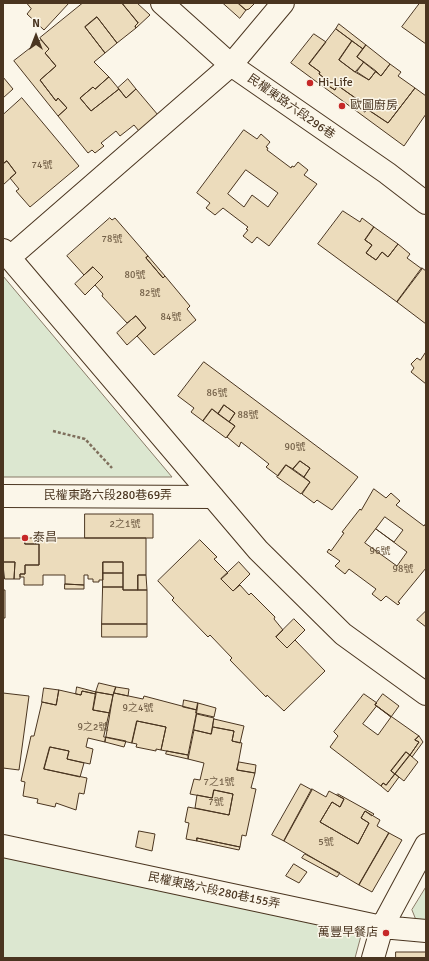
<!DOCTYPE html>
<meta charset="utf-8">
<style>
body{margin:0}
#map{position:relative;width:429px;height:961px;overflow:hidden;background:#fbf6e9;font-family:Signika,sans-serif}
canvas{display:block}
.frame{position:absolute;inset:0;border:4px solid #4a3520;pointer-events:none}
.north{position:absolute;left:16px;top:16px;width:40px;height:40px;-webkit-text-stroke:3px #fbf6e9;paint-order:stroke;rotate:0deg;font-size:11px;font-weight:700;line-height:16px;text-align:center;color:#4a3520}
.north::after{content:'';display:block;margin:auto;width:14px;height:18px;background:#4a3520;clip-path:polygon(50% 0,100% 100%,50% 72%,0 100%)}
</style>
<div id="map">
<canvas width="429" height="961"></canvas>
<div class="frame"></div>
<div class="north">N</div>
</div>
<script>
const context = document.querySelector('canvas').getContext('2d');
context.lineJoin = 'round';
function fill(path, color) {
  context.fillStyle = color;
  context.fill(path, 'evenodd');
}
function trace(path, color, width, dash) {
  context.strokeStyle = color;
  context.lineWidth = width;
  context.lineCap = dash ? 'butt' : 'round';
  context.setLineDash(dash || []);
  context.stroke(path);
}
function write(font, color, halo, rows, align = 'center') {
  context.font = font + ' Signika,"Noto Sans TC",sans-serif';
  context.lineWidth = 3;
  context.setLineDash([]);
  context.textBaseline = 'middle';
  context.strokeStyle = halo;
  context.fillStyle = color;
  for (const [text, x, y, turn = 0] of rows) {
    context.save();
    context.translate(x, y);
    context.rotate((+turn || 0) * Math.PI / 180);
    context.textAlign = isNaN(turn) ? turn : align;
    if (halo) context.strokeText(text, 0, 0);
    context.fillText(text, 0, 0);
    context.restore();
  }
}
const green = new Path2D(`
 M3,276L172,477H3Z
 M3,857L362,932L355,958H3Z
 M426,887V924L416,920L412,910Z`);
const building = new Path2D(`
 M27,3H69L44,30L27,14L31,9Z
 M83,3H122L138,23L135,26L136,28L117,43L97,17L85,27L105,53L94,62L109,77L95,89L93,87L80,98L91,111L119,89L126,98L136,89L158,115L139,131L134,125L120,136L116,131L101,143L104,146L95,153L92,150L88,153L58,116L67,108L58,98L56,101L40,80L56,66L45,53L49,49L40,38Z
 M122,3H137L150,15L136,28L135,26L138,23Z
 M223,3H238L246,10L240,18Z
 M238,3H255L249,9L246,10Z
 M420,3H426V44L402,27Z
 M97,17L117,43L105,53L85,27Z
 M339,24L366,45L363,49L336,29Z
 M336,29L352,41L339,60L355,72L369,80L376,71L381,76L390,64L401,72L398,76L415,88L388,123L367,109L365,112L357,107L361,102L337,85L335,90L327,85L328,81L319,74L320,72L309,64Z
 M314,34L326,42L309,64L320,72L319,74L328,81L327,85L335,90L337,85L361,102L357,107L365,112L367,109L388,123L415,88L426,96V114L404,146L291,63Z
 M41,40L49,49L45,53L56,66L40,80L56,101L58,98L67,108L58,116L14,61Z
 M352,41L363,49L357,57L364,62L355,72L339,60Z
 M366,45L390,64L381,76L357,57Z
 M364,62L376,71L369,80L357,72Z
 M3,77L13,89L3,98Z
 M109,77L119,89L91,111L80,98L93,87L95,89Z
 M128,79L136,89L126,98L118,88Z
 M22,98L79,166L30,207L16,191L19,189L10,178L16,173L7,161L3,164V115Z
 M244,130L257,139L261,134L270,142L266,147L268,148L267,150L291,168L292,166L294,167L298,162L308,170L304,175L317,184L269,246L257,237L252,243L243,236L248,230L246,229L248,227L223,208L215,215L206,208L210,203L197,193Z
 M7,161L16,173L3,185V164Z
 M246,170L278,193L268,207L252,195L244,207L228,194Z
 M343,211L360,222L362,218L374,227L365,240L372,245L366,253L376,260L382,252L388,257L398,244L410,254L407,258L422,269L397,302L318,244Z
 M110,218L112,220L115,218L148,256L146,258L163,278L165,276L190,306L187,309L196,320L154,355L137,336L146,328L136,316L127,323L102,296L103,294L95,285L103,277L93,267L84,275L67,256Z
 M374,227L398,244L388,257L382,252L376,260L366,253L372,245L365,240Z
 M148,256L165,276L163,278L146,258Z
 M93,267L103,277L85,295L75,284Z
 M422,268L426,271V324L397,302Z
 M136,316L146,328L127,345L117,333Z
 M426,352V384L411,372L414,368L411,364L417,358L420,360Z
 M204,362L358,477L332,510L317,500L314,503L302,494L310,482L304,477L310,468L300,461L293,469L286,465L278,476L266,467L269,464L241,442L239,447L227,437L235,426L229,422L235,413L224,405L218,414L212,409L203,421L191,412L194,408L178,396Z
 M224,405L235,413L229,422L218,414Z
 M212,409L235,426L226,438L203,421Z
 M300,461L310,468L304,477L293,469Z
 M286,465L310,482L301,494L277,477Z
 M374,489L386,498L391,493L400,501L396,505L424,526L426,523V568L398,602L400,603L398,605L386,596L381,601L372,594L376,589L349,569L345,574L335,566L340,561L327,552L329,549L331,551L344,533L342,532L360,509L361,510Z
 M85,514H153V538H85Z
 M385,517L403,530L394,542L376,529Z
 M376,529L407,552L397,566L365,543Z
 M3,538H25V544H39V565H25V574H20V579H14L15,562H3Z
 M25,538H146V575H138V590H123V562H103V580H99V582H93V579H88V575H84V585L65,584V575H43V585H24V577H20V574H25V565H39V544H25Z
 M200,540L217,557L214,559L228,573L221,579L233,591L240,585L249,595L251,593L275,617L274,619L283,630L276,637L287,648L295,640L325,671L284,711L267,695L266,697L230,660L232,658L210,635L208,637L172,600L174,598L158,581Z
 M3,562H15L14,579H5Z
 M103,562H123V573H103Z
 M239,562L250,574L233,591L221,579Z
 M103,573H123V587H103Z
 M138,575H146L147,590H138Z
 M65,584L84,585V589H65Z
 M103,587H123V590H147V624H102Z
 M3,590H5V618H3Z
 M426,611V627L417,620Z
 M294,619L305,630L287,648L276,637Z
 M102,624H147V637H102Z
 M99,683L116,687L113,695L96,692Z
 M77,687L96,692V694L82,691L81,695L76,694Z
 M116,687L129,689L128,696L114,693Z
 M44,688L59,690L56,705L42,702Z
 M59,690L81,695L82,691L96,694L93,710L110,713L105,742L88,738L86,747L93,749L90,764L67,759L69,751L50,747L44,769L87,778L84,794L79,793L76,810L56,803L55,807L37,803L38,799L23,796L25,782L21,781L31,736H34L42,702L56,705Z
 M96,692L113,695L110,713L93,710Z
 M3,693L29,696L19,770L3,768Z
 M114,693L143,699L144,696L197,710L188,755L161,750L166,727L137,721L132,743L104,737Z
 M364,694L377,703L375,705L419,736L415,740L419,742L410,755L406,752L391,771L395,774L386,785L383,783L381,786L330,747L338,736L334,732Z
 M383,694L399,706L391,717L375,705Z
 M184,700L198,703L197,710L183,707Z
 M198,703L216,708L214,717L196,713Z
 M377,706L391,717L378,735L363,724Z
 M197,714L214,718L211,734L194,730Z
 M214,719L244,726L240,743L232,741L234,731L213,727Z
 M137,721L166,727L161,750L156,749V751L136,747L137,744L132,743Z
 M213,727L234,731L232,741L242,743L237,770L255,773L251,788L256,789L246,836L242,835L240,847L197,838V841L186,839L189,823L185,822L188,807L229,815L233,794L214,790L212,798L190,794L194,779L200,780L204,763L188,759L194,730L211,734Z
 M419,736L423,742L412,757L410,755L419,742L415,740Z
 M106,737L126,741L124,747L105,742Z
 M50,747L69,751L67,759L84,763L80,777L44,769Z
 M167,751L188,755V759L166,754Z
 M406,752L410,755L395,774L391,771Z
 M410,755L418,762L404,781L395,774Z
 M239,762L256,765L255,773L237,770Z
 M395,774L399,777L388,792L381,786L383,783L386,785Z
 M301,784L312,790L284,841L272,835Z
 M312,789L326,797L329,791L344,799L340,807L332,802L320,822L358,844L369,823L361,818L365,811L380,820L377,826L389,833L359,885L284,841Z
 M214,790L233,794L229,815L195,808L197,795L212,798Z
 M338,794L374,814L372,816L365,811L361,818L369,823L358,844L320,822L332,802L340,807L344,799L337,795Z
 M139,831L155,834L152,851L136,847Z
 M389,833L402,840L372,892L359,885Z
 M197,838L240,847L239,850L197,841Z
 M305,854L340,873L337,877L302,858Z
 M294,864L307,872L299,883L286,876Z
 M396,952H426V958H396Z`);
const path = new Path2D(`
 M53,431L85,439L112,468`);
const minor = new Path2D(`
 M162,3L231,65L387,173L426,203
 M3,250L258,550L343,634L426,694
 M9,258L231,65L283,3
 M3,496L213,497
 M3,846L382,927L426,931
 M373,958L382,927L426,845`);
const markers = [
 [310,83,4,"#c62828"],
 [342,106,4,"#c62828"],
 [25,538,4,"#c62828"],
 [386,933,4,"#c62828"]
];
const numberNames = [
 ["74號",42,165],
 ["78號",112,239],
 ["80號",135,275],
 ["82號",150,293],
 ["84號",171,317],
 ["86號",217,393],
 ["88號",248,415],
 ["90號",295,447],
 ["2之1號",125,524],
 ["96號",380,551],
 ["98號",403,569],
 ["9之4號",138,708],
 ["9之2號",93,727],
 ["7之1號",219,782],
 ["7號",216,802],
 ["5號",326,842]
];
const poiNames = [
 ["Hi-Life",318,83],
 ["歐圖廚房",350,106],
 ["泰昌",33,538],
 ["萬豐早餐店",378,933,"right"]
];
const streetNames = [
 ["民權東路六段296巷",291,107,35],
 ["民權東路六段280巷69弄",108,496],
 ["民權東路六段280巷155弄",214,891,12]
];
fill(green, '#dce7d0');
trace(green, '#887966', 1);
fill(building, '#ecdcbc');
trace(building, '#4a3520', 1);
trace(minor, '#4a3520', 24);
trace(path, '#7f6f5c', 2.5, [3, 2]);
trace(minor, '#fbf6e9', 22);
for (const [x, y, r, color] of markers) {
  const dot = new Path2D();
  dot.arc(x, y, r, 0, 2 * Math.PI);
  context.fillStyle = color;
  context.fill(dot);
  trace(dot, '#fbf6e9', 1.5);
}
write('10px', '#725f47', null, numberNames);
write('12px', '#4a3520', '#fbf6e9', poiNames, 'left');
write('12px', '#4a3520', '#fbf6e9', streetNames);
</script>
